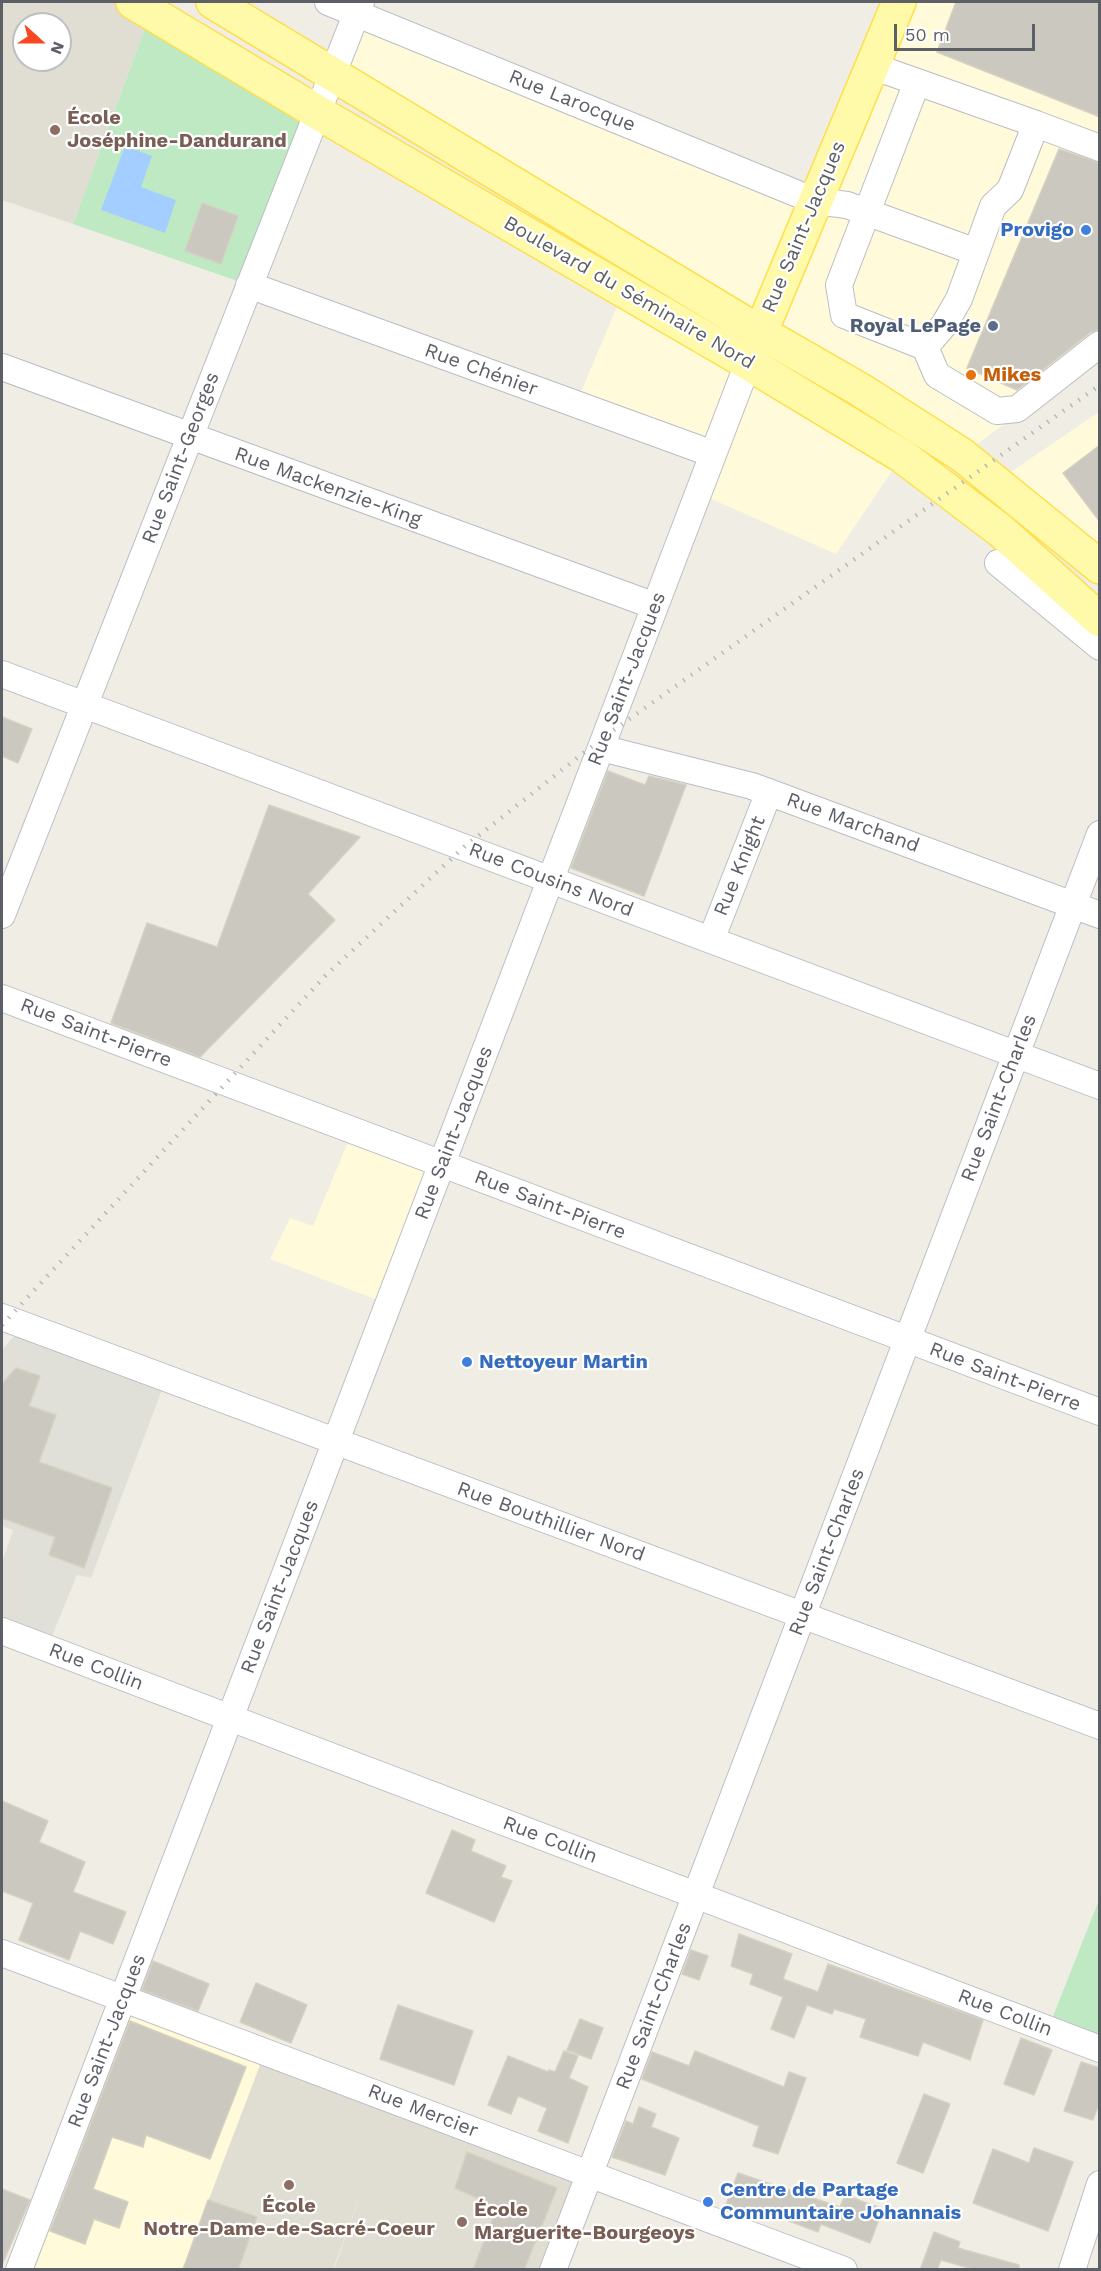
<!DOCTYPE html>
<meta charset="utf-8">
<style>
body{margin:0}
#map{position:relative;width:1101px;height:2271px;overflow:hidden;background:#f0eee4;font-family:"Work Sans",sans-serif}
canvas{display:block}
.frame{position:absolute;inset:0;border:3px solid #5c5f66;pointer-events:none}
.north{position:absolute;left:12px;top:12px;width:60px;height:60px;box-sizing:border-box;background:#fff;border:2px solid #bebfc2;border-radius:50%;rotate:111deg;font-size:16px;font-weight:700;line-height:24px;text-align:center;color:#5c5f66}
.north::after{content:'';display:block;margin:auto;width:21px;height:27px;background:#f84821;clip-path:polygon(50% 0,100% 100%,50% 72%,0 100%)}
.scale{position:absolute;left:894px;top:24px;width:141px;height:27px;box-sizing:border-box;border:3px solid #5c5f66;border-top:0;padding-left:8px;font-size:18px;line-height:21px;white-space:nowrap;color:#5c5f66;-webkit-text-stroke:4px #fff;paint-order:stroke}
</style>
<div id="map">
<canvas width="1101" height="2271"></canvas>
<div class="frame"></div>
<div class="north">N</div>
<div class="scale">50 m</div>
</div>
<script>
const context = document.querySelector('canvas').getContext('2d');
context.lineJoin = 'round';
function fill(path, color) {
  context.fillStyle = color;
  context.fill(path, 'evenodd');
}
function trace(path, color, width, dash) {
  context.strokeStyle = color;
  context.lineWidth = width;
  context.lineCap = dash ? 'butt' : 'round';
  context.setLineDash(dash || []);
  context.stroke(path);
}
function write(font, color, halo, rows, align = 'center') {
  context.font = font + ' "Work Sans",sans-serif';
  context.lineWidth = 4.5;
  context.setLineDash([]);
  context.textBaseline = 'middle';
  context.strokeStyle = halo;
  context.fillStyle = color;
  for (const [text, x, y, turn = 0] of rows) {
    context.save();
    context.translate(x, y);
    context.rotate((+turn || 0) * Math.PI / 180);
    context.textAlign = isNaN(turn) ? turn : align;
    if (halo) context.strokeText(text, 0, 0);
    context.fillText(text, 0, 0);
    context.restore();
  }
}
const commercial = new Path2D(`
 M890,2H1099V355L962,455L332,73L356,13L803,196Z
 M624,290L902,456L836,554L698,493L713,454L576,404Z
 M1099,412V567L996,482Z
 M353,1130L442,1164L388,1304L270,1259L290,1218L313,1226Z
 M123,1998L265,2052L183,2269L19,2270Z`);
const industrial = new Path2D(`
 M23,1326L166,1379L91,1578L77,1575L47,1648L2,1631V1563L13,1530L2,1526V1350Z`);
const education = new Path2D(`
 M2,2H134L151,12L73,224L2,200ZM24,24H60V60H24Z
 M265,2052L590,2174L553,2269H334L365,2183L333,2269L182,2270Z`);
const green = new Path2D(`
 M151,12L317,112L249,285L73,224Z
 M1099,1900V2049L1048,2029Z`);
const water = new Path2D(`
 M125,146L152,156L141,187L176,200L165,233L101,210Z`);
const building = new Path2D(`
 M956,2H1100V117L937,52Z
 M1059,149L1100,163V329L1091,332L1017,390L967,368Z
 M202,203L238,216L221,264L185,251Z
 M1100,445V522L1063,473Z
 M2,717L32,729L18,763L2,756Z
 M608,771L645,785L649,776L686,785L644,896L571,868Z
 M269,805L360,837L308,894L335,920L200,1057L111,1023L147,923L217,947Z
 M16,1368L40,1376L29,1406L56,1415L39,1462L112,1488L84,1568L49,1555L55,1537L2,1518V1384Z
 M2,1801L48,1821L39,1842L85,1862L73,1892L126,1912L113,1944L80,1931L69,1960L19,1940L33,1903L2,1891Z
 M452,1830L475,1840L471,1851L506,1866L501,1877L512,1881L494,1922L426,1893Z
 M739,1934L792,1954L783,1979L818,1992L828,1964L983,2020L970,2060L923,2042L918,2056L860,2037L866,2019L834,2009L832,2014L807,2005L794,2038L771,2029L783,1997L750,1984L753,1974L731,1966Z
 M691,1950L708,1956L699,1980L682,1974Z
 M153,1961L209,1984L198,2011L142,1990Z
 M256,1983L307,2005L291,2043L240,2022Z
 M398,2005L473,2031L454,2085L380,2059Z
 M580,2019L603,2028L591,2059L567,2050Z
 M130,2021L246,2067L210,2159L146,2135L143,2147L112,2137L93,2189L128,2202L119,2228L94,2219L85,2244L50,2231Z
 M1021,2038L1052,2050L1034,2095L1004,2084Z
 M564,2051L578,2056L569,2078L588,2087L568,2143L538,2131L547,2108L518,2096L511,2114L488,2105L508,2056L548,2072L549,2070L555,2072Z
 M695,2051L784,2087L789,2072L806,2078L778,2154L753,2146L759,2126L642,2079L652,2052L689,2066Z
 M1081,2062L1100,2068V2101L1093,2120L1064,2111Z
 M924,2094L950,2104L923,2173L897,2163Z
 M639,2107L656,2114L651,2127L679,2138L665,2175L612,2157L626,2121L633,2124Z
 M1034,2148L1073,2162L1048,2231L973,2203L993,2149L1029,2163Z
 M467,2152L557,2188L524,2270H473L497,2207L455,2188Z
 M738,2173L840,2207L845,2195L883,2209L870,2243L821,2224L818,2232L760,2210L757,2216L726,2204Z
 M2,2189L30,2200L2,2265Z
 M208,2200L257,2217L238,2270H183Z
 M934,2232L960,2242L958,2248L1019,2265V2270H976L941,2260L937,2270H920Z`);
const minor = new Path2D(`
 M328,2L815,201L847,205L976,252
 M872,66L1036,124L1010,190L993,206L959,299L944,325L925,347L844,315L839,285L917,82
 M1036,124L1100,148
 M249,285L713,454
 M925,347L937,375L997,411L1017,409L1100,344
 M2,367L655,606
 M998,563L1100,647
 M2,674L1100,1086
 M601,748L752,786L1100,915
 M2,915L361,2
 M711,940L769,792
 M2,998L1100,1412
 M2,1317L1100,1726
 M2,1631L1100,2049
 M2,1953L844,2270
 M19,2270L748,363
 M553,2270L1100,834
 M1072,2270L1100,2184`);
const major = new Path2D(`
 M133,2L317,112L748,363L902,456L1001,531L1100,620
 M213,2L746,324L859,389L962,455L1100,567
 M752,353L899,2`);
const rail = new Path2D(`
 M2,1325L326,975L464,847L604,737L1100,385`);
const markers = [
 [55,130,6,"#8d6e63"],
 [1086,230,6,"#3f7fe0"],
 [993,326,6,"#5c6f8a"],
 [971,375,6,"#e8710a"],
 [467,1362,6,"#3f7fe0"],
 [289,2185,6,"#8d6e63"],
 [708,2202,6,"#3f7fe0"],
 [462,2222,6,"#8d6e63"]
];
const streetNames = [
 ["Rue Larocque",572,101,22],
 ["Rue Saint-Jacques",804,227,-67],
 ["Boulevard du Séminaire Nord",629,293,30],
 ["Rue Chénier",481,370,20],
 ["Rue Saint-Georges",181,458,-69],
 ["Rue Mackenzie-King",328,487,20],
 ["Rue Saint-Jacques",627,679,-69],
 ["Rue Marchand",853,823,20],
 ["Rue Knight",740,866,-68],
 ["Rue Cousins Nord",551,880,21],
 ["Rue Saint-Pierre",96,1033,21],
 ["Rue Saint-Charles",999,1098,-69],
 ["Rue Saint-Jacques",454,1133,-69],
 ["Rue Saint-Pierre",550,1205,21],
 ["Rue Saint-Pierre",1005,1377,21],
 ["Rue Bouthillier Nord",551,1522,20],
 ["Rue Saint-Charles",827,1552,-69],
 ["Rue Saint-Jacques",280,1587,-69],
 ["Rue Collin",96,1667,21],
 ["Rue Collin",550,1840,21],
 ["Rue Saint-Charles",654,2006,-69],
 ["Rue Collin",1005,2013,21],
 ["Rue Saint-Jacques",107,2041,-69],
 ["Rue Mercier",423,2111,21]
];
const educationNames = [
 ["École",67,118],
 ["Joséphine-Dandurand",67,141],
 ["École",289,2206,"center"],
 ["Notre-Dame-de-Sacré-Coeur",289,2229,"center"],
 ["École",474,2210],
 ["Marguerite-Bourgeoys",474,2233]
];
const shopNames = [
 ["Provigo",1074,230,"right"],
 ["Nettoyeur Martin",479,1362],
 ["Centre de Partage",720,2190],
 ["Communtaire Johannais",720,2213]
];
const serviceNames = [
 ["Royal LePage",981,326]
];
const foodNames = [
 ["Mikes",983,375]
];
fill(commercial, '#fffad9');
fill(industrial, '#e0dfd8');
fill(education, '#e0ded2');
fill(green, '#bee9c2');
fill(water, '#a4ceff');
fill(building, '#cbc8c0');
trace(building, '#d5d1c1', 1.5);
trace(minor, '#bbbdc4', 28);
trace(major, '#fedf4f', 36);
trace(minor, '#fff', 26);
trace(major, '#fffaa9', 33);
trace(rail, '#b7b8b9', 4.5, [1.5, 8]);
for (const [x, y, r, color] of markers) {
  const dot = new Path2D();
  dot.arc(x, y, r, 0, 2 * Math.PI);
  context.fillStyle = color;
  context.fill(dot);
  trace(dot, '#fff', 2);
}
write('20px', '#5c5f66', '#fff', streetNames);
write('bold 20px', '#785e54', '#fff', educationNames, 'left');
write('bold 20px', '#366cbe', '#fff', shopNames, 'left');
write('bold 20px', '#4e5e75', '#fff', serviceNames, 'right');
write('bold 20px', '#c56008', '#fff', foodNames, 'left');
</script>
